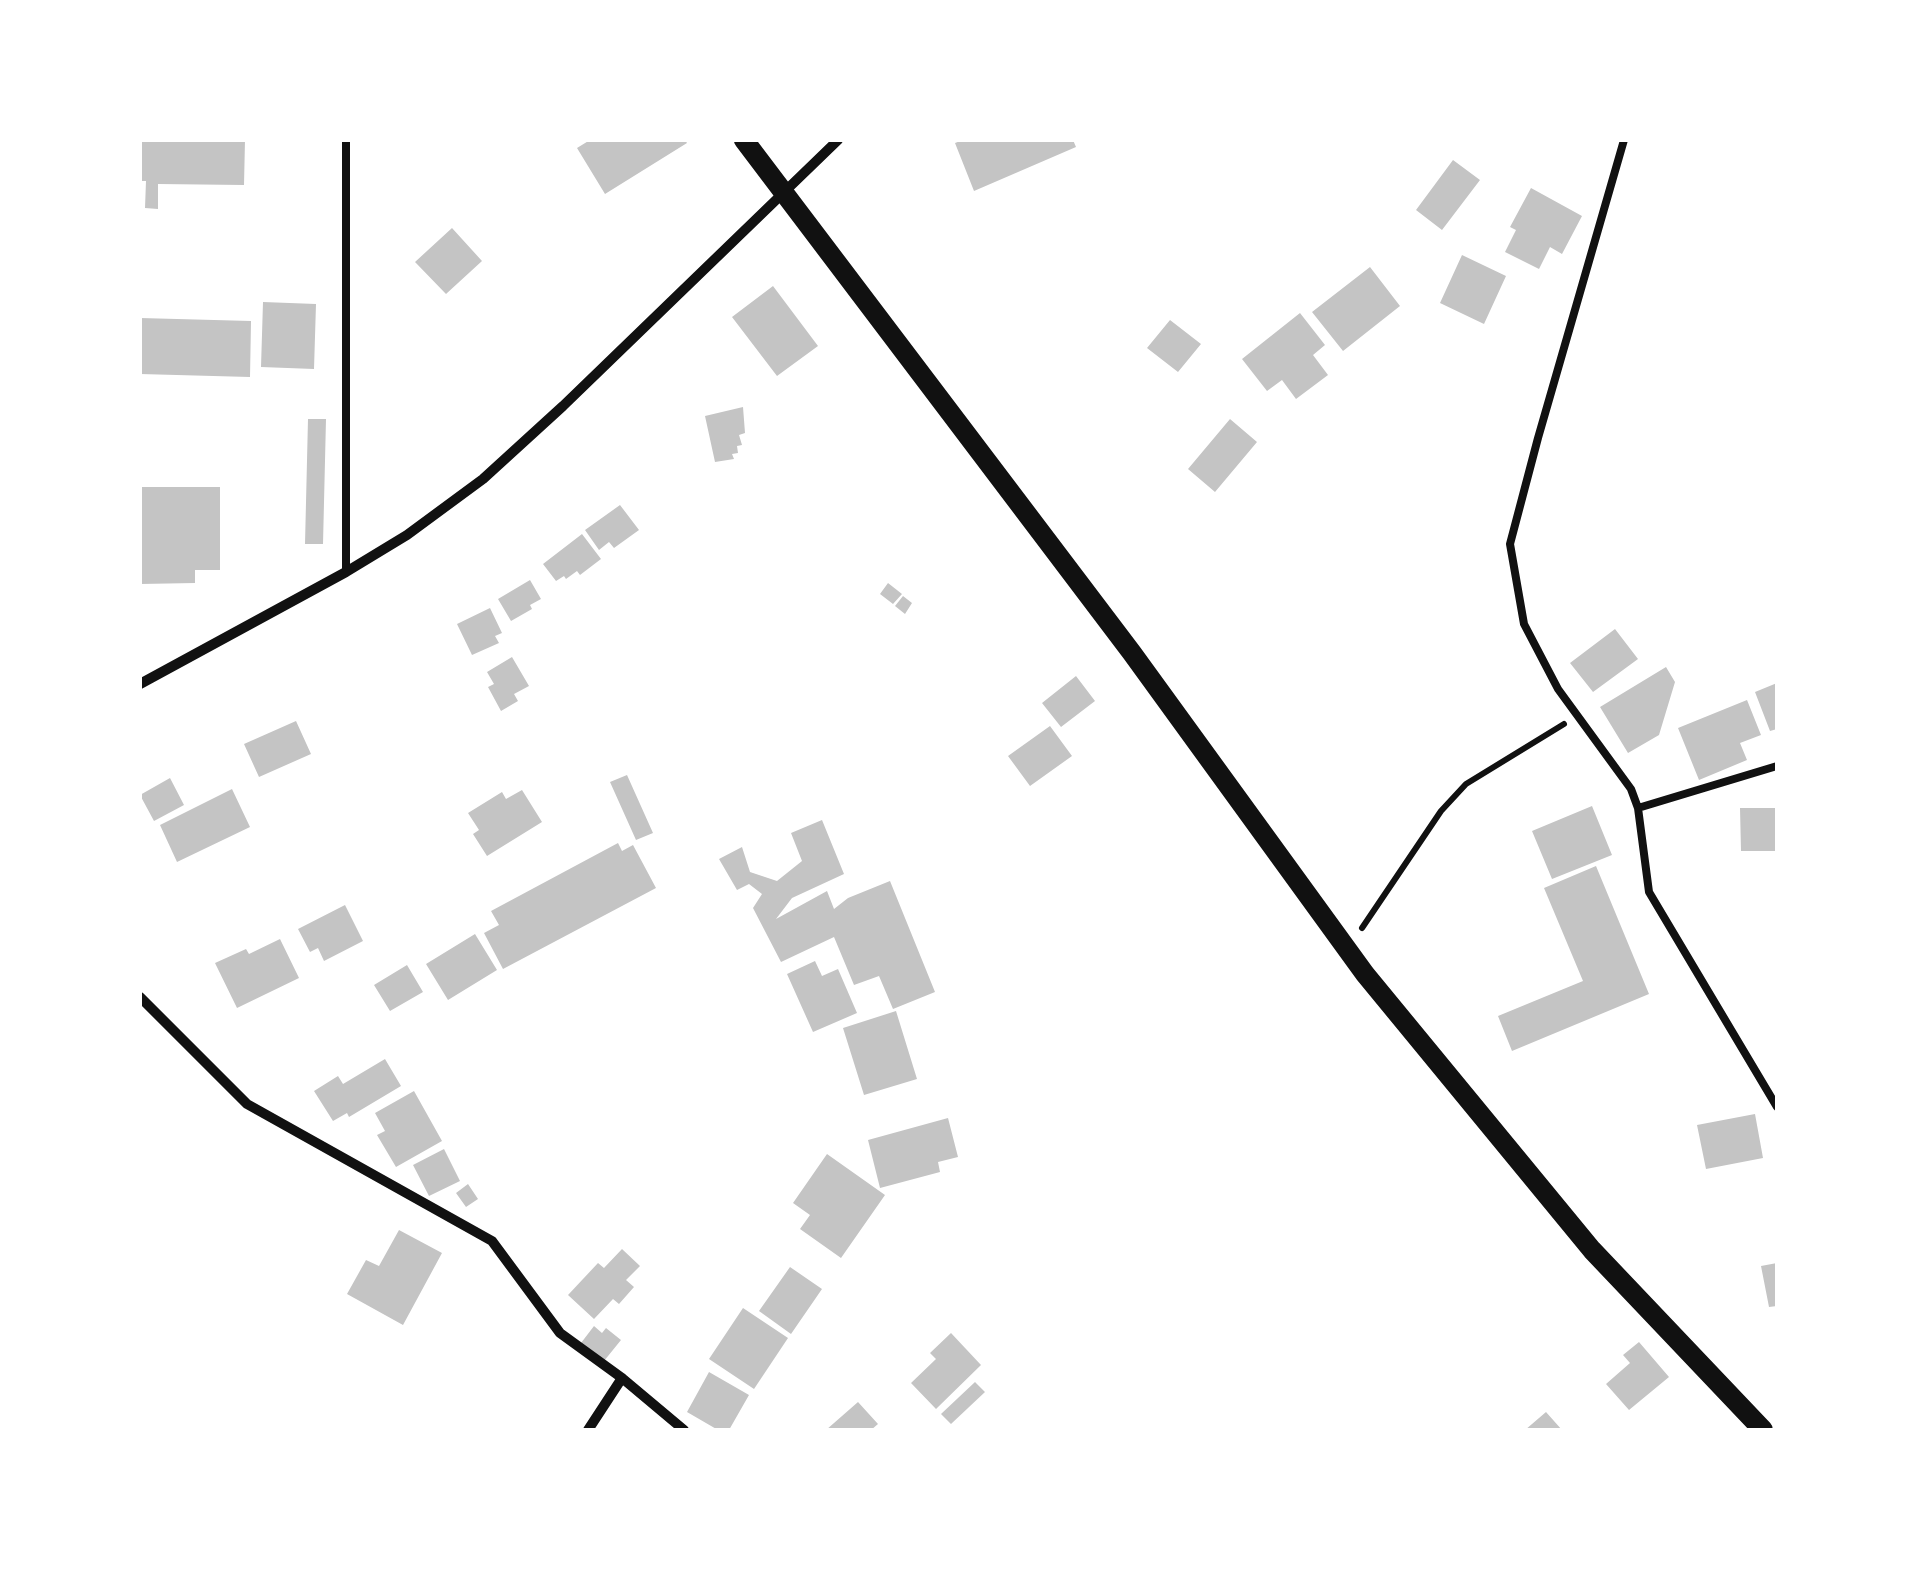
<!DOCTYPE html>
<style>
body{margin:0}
#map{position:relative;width:1917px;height:1570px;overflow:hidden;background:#fff;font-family:Inter,sans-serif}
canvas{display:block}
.frame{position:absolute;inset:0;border:142px solid #fff;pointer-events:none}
</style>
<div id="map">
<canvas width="1917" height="1570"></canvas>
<div class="frame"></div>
</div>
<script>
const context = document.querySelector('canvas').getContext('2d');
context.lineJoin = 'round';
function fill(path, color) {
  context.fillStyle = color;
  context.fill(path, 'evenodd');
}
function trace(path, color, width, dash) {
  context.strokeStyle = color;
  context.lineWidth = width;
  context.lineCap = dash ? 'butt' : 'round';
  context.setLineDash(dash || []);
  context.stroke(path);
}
const building = new Path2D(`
 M140,140H245L244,185L158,184V209L145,208L146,181H140Z
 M590,140H685L687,143L605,194L577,148Z
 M963,140H1073L1076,147L974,191L955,143Z
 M1453,160L1480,180L1442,230L1416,210Z
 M1531,188L1582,216L1562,254L1550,247L1539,269L1505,252L1516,230L1510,227Z
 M452,228L482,261L446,294L415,262Z
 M1462,255L1506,276L1484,324L1440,303Z
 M1370,267L1400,306L1343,351L1312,312Z
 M773,286L818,346L777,376L732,317Z
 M263,302L316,304L314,369L261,367Z
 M1300,313L1325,345L1313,355L1328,375L1296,399L1282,380L1267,391L1242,359Z
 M140,318L251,321L250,377L140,374Z
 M1170,320L1201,344L1178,372L1147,348Z
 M743,407L745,433L739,435L742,445L737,446L738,453L732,454L734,459L715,462L705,416Z
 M308,419H326L323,544H305Z
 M1230,419L1257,442L1215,492L1188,469Z
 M140,487H220V570H195V583L140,584Z
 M620,505L639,530L614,548L609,542L599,550L585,530Z
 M582,534L601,559L580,575L577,571L566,579L564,576L556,581L543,564Z
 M530,580L541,599L530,605L532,609L511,621L498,599Z
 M888,583L902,594L893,604L880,594Z
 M903,596L912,603L905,614L895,606Z
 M490,608L502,633L495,636L499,643L472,655L457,624Z
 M1615,629L1638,659L1593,692L1570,663Z
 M512,657L529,686L514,694L518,701L501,711L488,687L494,684L487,672Z
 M1666,667L1675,682L1659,735L1628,753L1600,707Z
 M1076,676L1095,701L1061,727L1042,703Z
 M1777,683V729L1770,731L1755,692Z
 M1747,700L1761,735L1740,743L1747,760L1699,780L1678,728Z
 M296,721L311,754L259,777L244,744Z
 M1050,726L1072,756L1030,786L1008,756Z
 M627,775L653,833L636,840L610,782Z
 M170,778L184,805L154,821L140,795Z
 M232,789L250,827L177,862L160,825Z
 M522,790L542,822L487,856L473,834L479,830L468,813L502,792L506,799Z
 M1592,806L1612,855L1552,879L1532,831Z
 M1740,808H1777V851H1741Z
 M822,820L844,874L792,898L776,919L827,891L834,909L848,898L890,881L935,992L893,1009L879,976L854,985L834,937L781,962L753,908L762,894L749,884L737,890L719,859L742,847L750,872L777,881L802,861L791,833Z
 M618,843L622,851L633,845L656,888L503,969L484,933L499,925L491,911Z
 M1596,866L1649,994L1512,1051L1498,1016L1583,981L1544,888Z
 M345,905L363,941L324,961L318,948L310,952L298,929Z
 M475,934L497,970L448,1000L426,964Z
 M280,939L299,978L237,1008L215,963L246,949L249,954Z
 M815,961L822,976L838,969L857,1013L813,1032L787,974Z
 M407,965L423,992L390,1011L374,985Z
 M896,1011L917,1079L864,1095L843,1028Z
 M385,1059L401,1086L349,1117L347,1113L333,1121L314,1091L338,1076L343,1084Z
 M414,1091L442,1141L396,1167L377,1135L385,1131L375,1113Z
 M1755,1114L1763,1158L1706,1169L1697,1125Z
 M948,1118L958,1157L938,1162L940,1172L880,1188L868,1140Z
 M444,1149L460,1181L429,1196L413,1165Z
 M827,1154L885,1195L841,1258L800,1229L810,1215L793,1203Z
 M468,1184L478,1199L466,1207L456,1193Z
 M399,1230L442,1253L403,1325L347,1294L366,1260L379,1266Z
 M622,1249L640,1266L626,1280L634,1287L619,1304L613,1299L594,1319L568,1295L598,1263L604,1268Z
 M1777,1263V1306L1769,1307L1761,1266Z
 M790,1267L822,1289L791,1334L759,1311Z
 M743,1308L788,1338L754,1389L709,1359Z
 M594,1326L602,1333L606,1328L621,1340L604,1361L581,1343Z
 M951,1333L981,1365L936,1409L911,1383L936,1359L930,1353Z
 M1639,1342L1669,1377L1629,1410L1606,1384L1630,1363L1623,1355Z
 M709,1372L749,1395L729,1430H718L687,1412Z
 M975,1382L985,1392L951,1424L941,1414Z
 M858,1402L878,1424L871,1430H826Z
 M1546,1412L1562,1430H1525Z`);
const path = new Path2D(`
 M1362,928L1441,811L1466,784L1564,724`);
const service = new Path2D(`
 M346,140V572
 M1624,140L1538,438L1510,544L1524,624L1558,689L1631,789L1638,808L1649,892L1777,1107
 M1638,808L1777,766`);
const minor = new Path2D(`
 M140,684L346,572L407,535L483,479L563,406L838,140
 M140,997L247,1104L492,1241L560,1333L622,1378L684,1430
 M588,1430L622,1378`);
const secondary = new Path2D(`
 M744,140L1132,653L1365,974L1592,1250L1763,1430`);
fill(building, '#c4c4c4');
trace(path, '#111', 6);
trace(service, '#111', 8);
trace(minor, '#111', 10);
trace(secondary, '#111', 20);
</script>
